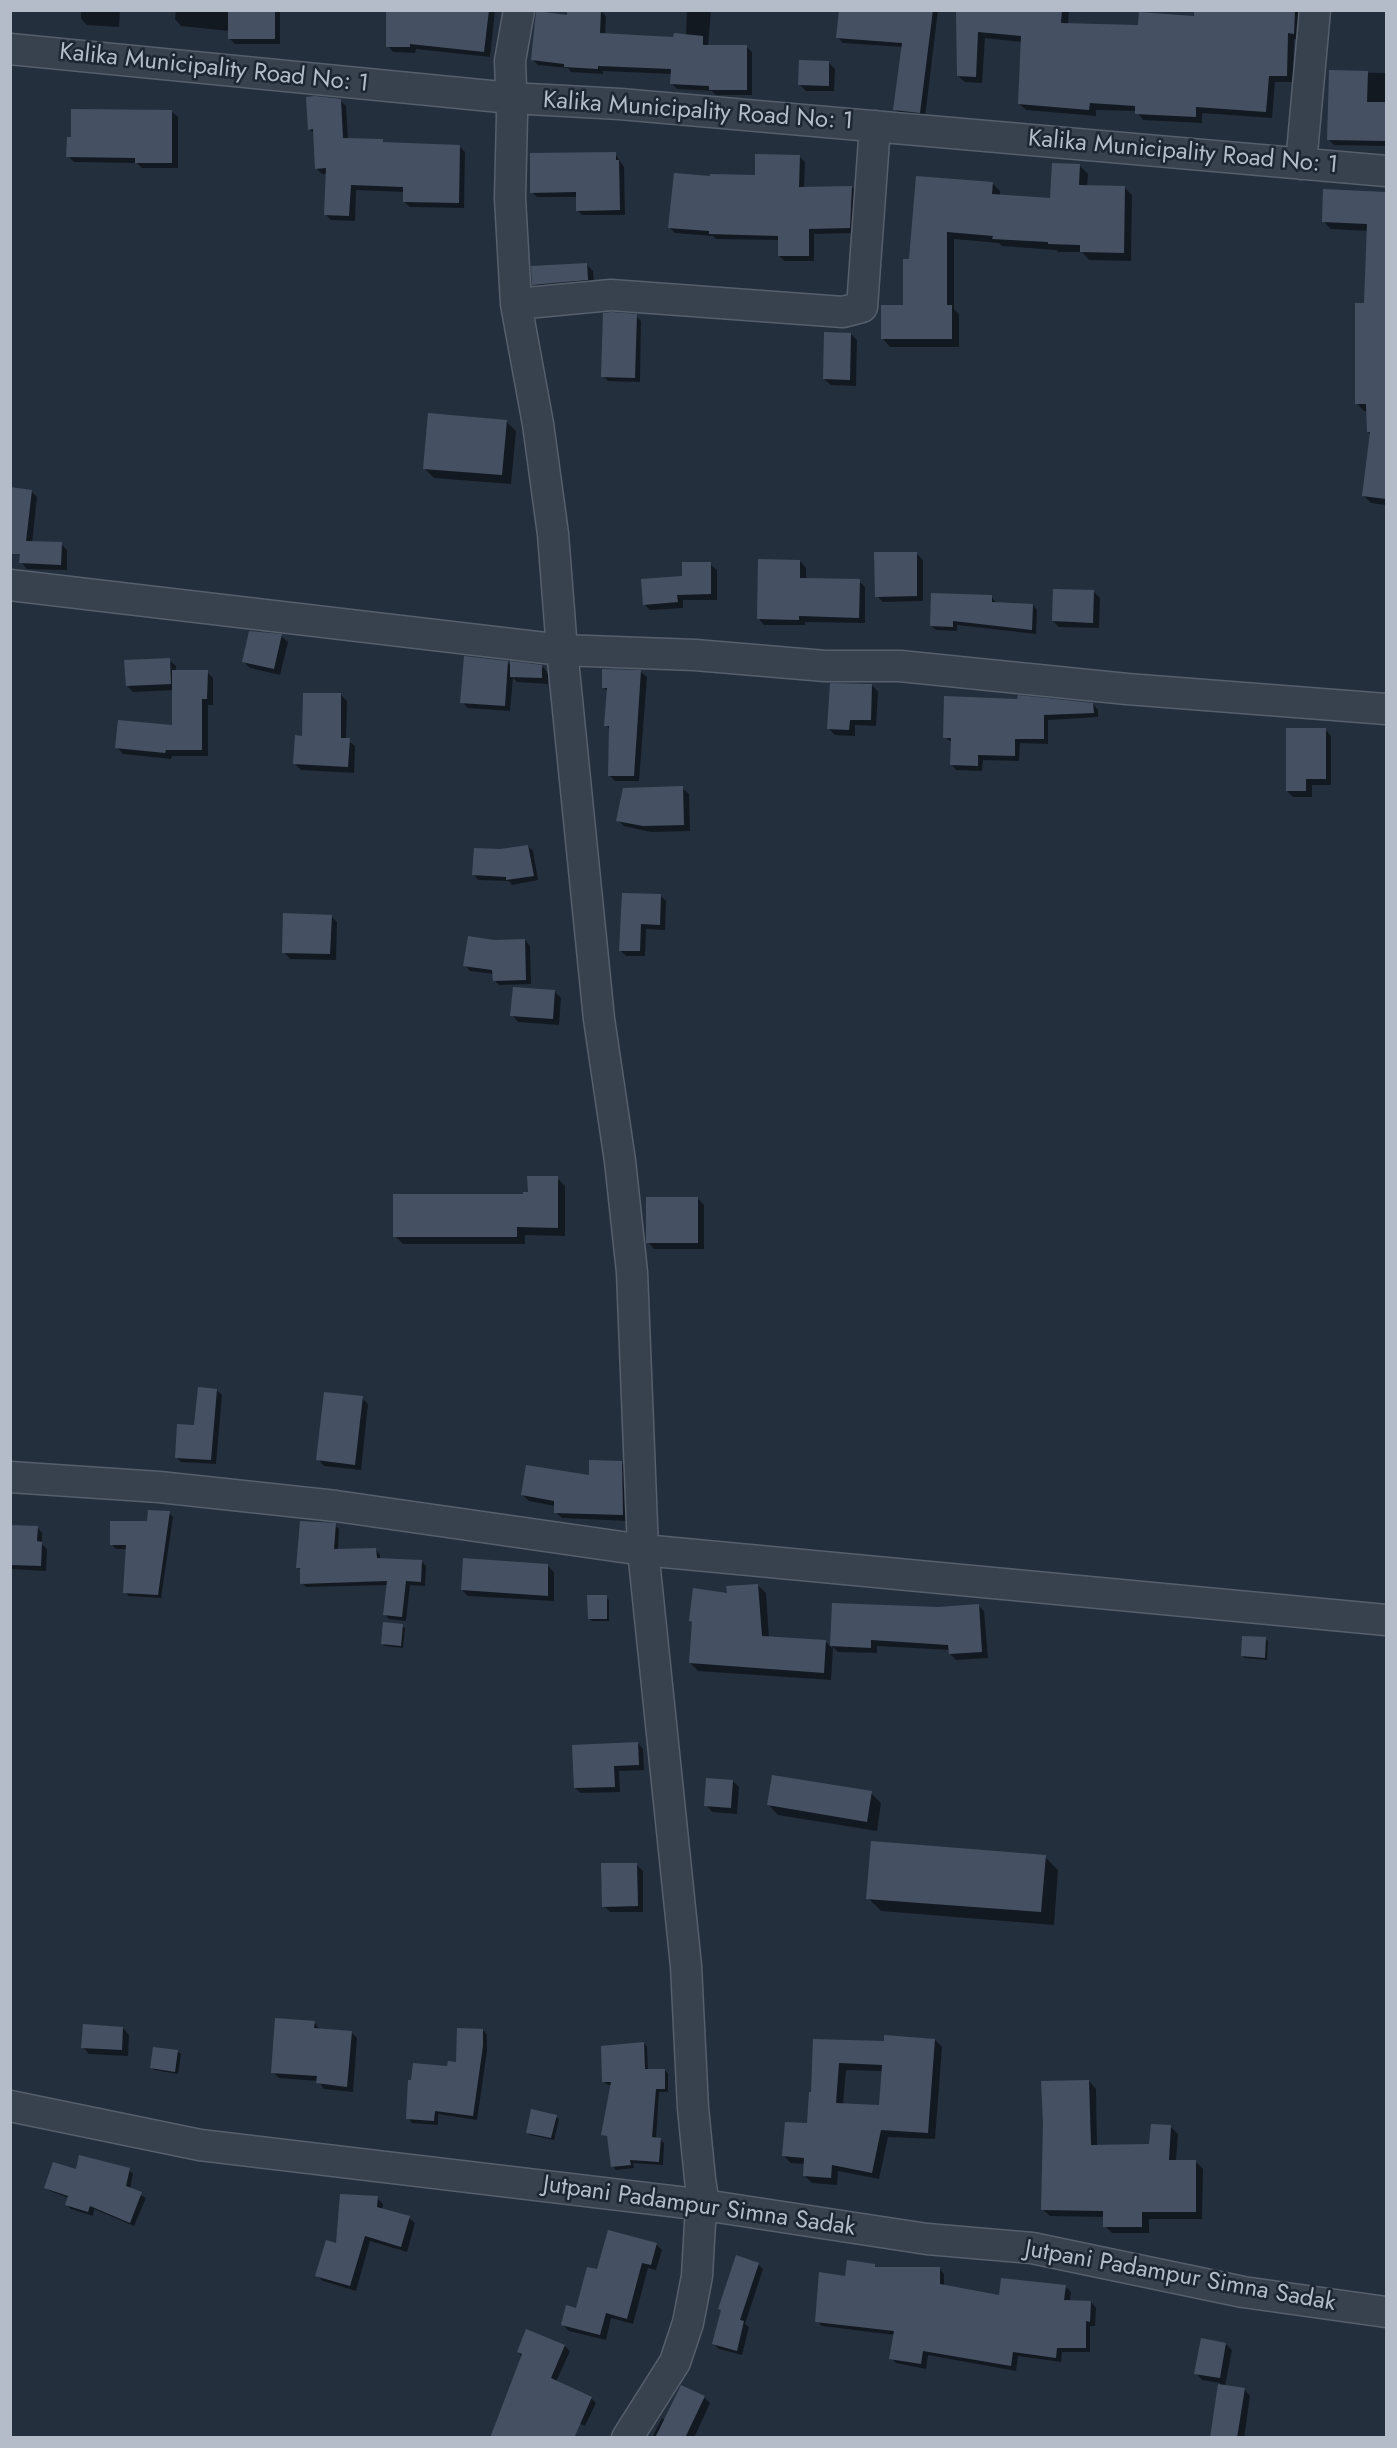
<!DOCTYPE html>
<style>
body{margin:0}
#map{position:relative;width:1397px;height:2448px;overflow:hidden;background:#242f3e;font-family:Jost,sans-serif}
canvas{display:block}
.frame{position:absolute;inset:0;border:12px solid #b4bcc9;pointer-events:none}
</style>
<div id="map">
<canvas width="1397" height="2448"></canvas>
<div class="frame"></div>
</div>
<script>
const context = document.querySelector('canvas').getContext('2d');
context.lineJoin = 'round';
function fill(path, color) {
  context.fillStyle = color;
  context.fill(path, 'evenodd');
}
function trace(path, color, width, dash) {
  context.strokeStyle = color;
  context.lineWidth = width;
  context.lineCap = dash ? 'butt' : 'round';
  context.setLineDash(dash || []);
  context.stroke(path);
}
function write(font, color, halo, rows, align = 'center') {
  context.font = font + ' Jost,sans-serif';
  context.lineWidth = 5;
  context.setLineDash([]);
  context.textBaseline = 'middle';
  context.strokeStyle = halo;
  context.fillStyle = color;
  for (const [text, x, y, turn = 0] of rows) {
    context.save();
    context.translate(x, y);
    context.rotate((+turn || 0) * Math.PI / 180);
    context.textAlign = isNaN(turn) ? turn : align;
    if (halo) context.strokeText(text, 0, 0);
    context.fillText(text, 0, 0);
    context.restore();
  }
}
const shadow = new Path2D(`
 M81,10H120L119,27L87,25L81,19Z
 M176,10H280V44H235L229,38V31L181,26L175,19Z
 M388,10H495L490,57L416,49L415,53L393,52L388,46Z
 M687,10H711L708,47H747L752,52V95H716L712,91L677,89L671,83L672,74L603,71V74L571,72L568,68L538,65L532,59L569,16L601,11L606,16L605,35L675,39L686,36Z
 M911,10H938L925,117L900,114L895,109L903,47L843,43L838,38Z
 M957,10H1069L1068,25L1139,27L1195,17L1196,10H1302L1300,40L1294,39L1293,82H1275L1272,118L1202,113V123L1143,120L1136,111L1096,110V116L1026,110L1019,104L1022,42L985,38L982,83L965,82L958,76Z
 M828,62L835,69L834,91H806L800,85Z
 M1330,72L1386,73V146L1334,145L1329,140Z
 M340,100L346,106L348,140L460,147L465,152L464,208L410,207L404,202V192L356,190L355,221L331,220L325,214L327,174H322L316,168L315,134L309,129Z
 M172,112L178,117V168H142L137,163L74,162L68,156Z
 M615,154L624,167L625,215H582L577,210L578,197H537L532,192Z
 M799,156L805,162L804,189L852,187L857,193L855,233L814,234V261H785L779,256V240L716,239L713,236L675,233L670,228L712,178L757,176Z
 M1080,166L1088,174L1087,187H1124L1132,195L1131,261L1089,260L1082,252H1058L1056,250L1002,246L999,243L954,239V309L959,314V347H890L883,339L904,306L911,260L992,183L1000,191V196L1051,200Z
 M1324,191L1386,195V505L1371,503L1363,495L1371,435L1368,432V411H1364L1356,403L1365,305L1368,231L1331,229L1323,221Z
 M587,265L593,271L594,286L540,291L534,284Z
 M636,316L641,321L640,382L608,381L603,376Z
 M851,334L857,340L856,386L831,385L824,379Z
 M506,421L516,431L511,484L434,478L424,468Z
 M31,491L37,497L32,543L61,544L67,550V570L27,569L21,562L22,541Z
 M916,553L923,560V601L883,602L877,596Z
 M800,561L806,568V580L859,581L865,587V623L805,622V625H764L758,618Z
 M710,564L717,570V600H683V608L650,610L644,604L684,577Z
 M1093,591L1100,598L1099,628L1059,627L1053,621Z
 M992,597L996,603L1033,605L1037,610L1036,634L957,625V631L936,630L931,626Z
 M281,636L288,642L280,675L250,668L243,661Z
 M169,660L176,666V672H207L213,678V705H208V756H172L171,759L123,754L117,747L174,727V690L133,692L127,686Z
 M507,662L512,667L542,666L548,673V684L517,682L513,678L510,711L468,708L462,702Z
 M641,672L647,677L639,781H615L609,775L610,730L606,725L608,692L603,687Z
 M872,685L878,692L876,726L855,725V736L835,735L829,729Z
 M341,695L347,701L346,739L355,746L354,773L301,770L295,764L304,737Z
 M945,698L1093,704L1098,710V717L1048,720V744L1020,743L1019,761L983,760L982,771L956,770L951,764L952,742L944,737Z
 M1325,729L1331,736V785H1312V797H1293L1287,791Z
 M682,788L689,794L690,831L651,832L624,826L618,820Z
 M528,846L533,851L538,880L512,885L509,881L478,880L474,875L500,851Z
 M661,896L666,901L665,930L646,929L645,956H626L620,950Z
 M331,916L337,922L336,960L290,959L284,952Z
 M525,940L530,946L531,984L499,985L494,980V974L470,971L465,965Z
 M555,992L561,998L559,1025L518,1022L512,1015Z
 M557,1178L565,1186V1236L525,1235V1244H403L395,1236L529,1194Z
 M697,1198L704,1205V1249H654L648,1242Z
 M216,1390L222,1395L216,1464L181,1462L176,1457Z
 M362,1398L368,1404L361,1470L324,1466L318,1459Z
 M622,1463L628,1469V1521L562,1518L555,1512V1506L529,1501L523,1495L590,1477Z
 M169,1513L173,1517L161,1598L129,1596L125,1592L127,1549H116L112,1545L149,1522Z
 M335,1525L339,1529L338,1550H376L380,1554V1559L422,1562L426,1566L425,1586L410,1585L406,1621L389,1619L384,1614L388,1585L306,1587L302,1583V1571L297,1567Z
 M10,1526L37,1527L42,1533V1544L47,1549L46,1571L10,1569Z
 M548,1566L554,1572V1601L468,1596L462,1590Z
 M757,1585L766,1593L769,1638L825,1641L832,1648L833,1604L938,1608L978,1605L984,1611L988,1658L956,1660L950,1654V1650L877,1646V1653L838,1652L833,1647L831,1680L698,1671L690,1663L693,1624L690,1621L728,1595Z
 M606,1597L609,1600V1621H592L589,1618Z
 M402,1626L405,1628L403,1648L385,1646L382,1643Z
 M1265,1639L1268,1641L1267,1660L1245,1658L1242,1656Z
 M638,1743L643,1749L644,1770L619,1771L620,1792L581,1793L575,1788Z
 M733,1781L739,1787L737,1814L712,1812L706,1805Z
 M871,1793L881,1803L877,1831L778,1815L769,1805Z
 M1045,1857L1058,1870L1054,1925L881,1911L868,1898Z
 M636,1864L643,1871V1912H610L604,1906Z
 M314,2022L320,2030L351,2032L357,2038L353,2092L324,2089L318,2081L279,2078L273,2072Z
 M123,2028L129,2035L128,2056L89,2054L83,2047Z
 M483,2030L487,2035V2051L477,2120L438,2114V2125L412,2123L408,2118L458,2064Z
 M815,2040L885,2043L935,2040L942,2047L935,2139L888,2137L879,2179L838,2171L837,2185L812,2183L805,2176V2164L791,2163L784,2156L808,2125L813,2093ZM846,2070L883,2071L880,2107L843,2105Z
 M644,2043L647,2047L648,2070H665L668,2074V2092H659L656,2139H660L664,2143L663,2165L633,2163L634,2168L616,2170L613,2166L609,2138L603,2134L612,2085H608L604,2082Z
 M154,2049L178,2052L181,2054L178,2074L154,2070L151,2067Z
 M1089,2081L1096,2089L1097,2146L1151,2145L1171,2127L1178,2134L1176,2161H1195L1203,2169L1202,2219H1149V2233H1112L1105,2226V2217L1050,2216L1042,2209Z
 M556,2117L559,2119L554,2140L530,2135L527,2132Z
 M129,2170L133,2174L130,2189L146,2198L134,2226L94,2209L93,2216L71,2209L67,2205L69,2198L50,2191L46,2187L77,2171Z
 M377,2198L383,2204L382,2210L409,2218L415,2223L407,2252L370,2241L356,2291L323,2281L317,2276L338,2245Z
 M656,2244L662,2250L656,2270L648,2268L633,2324L611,2318L606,2340L569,2331L563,2325L577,2310L598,2271Z
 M758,2264L763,2269L745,2324L749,2327L742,2355L719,2349L714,2344Z
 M874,2265L877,2268H939L944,2274V2286L1000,2297L1066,2287L1071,2292L1070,2301L1091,2302L1096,2308L1095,2326H1090V2352H1062L1061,2362L1018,2356L1016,2371L928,2355L926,2369L896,2363L891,2358L895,2335L822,2326L817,2321L847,2277Z
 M526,2331L565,2346L570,2351L556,2382L591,2398L596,2403L585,2426L570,2419L518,2352Z
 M1226,2344L1232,2350L1225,2386L1244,2389L1250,2396L1244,2438H1223L1213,2430L1220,2383L1202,2380L1196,2373Z
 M704,2397L710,2403L694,2438H652L662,2418L665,2420Z`);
const building = new Path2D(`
 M228,10H275V39H228Z
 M386,10H489L484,52L410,44V47H386Z
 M567,10H601L600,33L673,37L674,33L703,36V45H747V90H709V86L670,84L671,69L598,66V69L564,67V64L531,60L536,11L567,15Z
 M839,10H933L920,113L893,110L902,43L836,38Z
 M956,10H1062L1061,23L1138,25L1139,12L1194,16V10H1295L1294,34L1288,33L1287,76H1269L1266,112L1196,107V117L1135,114V106L1090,103L1089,110L1018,104L1021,36L978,32L976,77L957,76Z
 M799,60L829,61V86L798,85Z
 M1329,70L1368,71L1367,102H1386V141L1327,140Z
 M315,96L341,99L343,138L383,139V142L460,145L459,203L403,202V187L351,185L349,216L324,215L326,168L315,169L313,129L308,130L306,97Z
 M71,109L172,110V163H135V158L66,157L67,137H71Z
 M616,152V160H619L620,210L576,211V192L530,193V153Z
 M755,154L800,155L799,187L852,186L850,228L809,229V256H778V236L709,234V231L668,228L674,173L710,176V174L755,175Z
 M1052,163L1080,164L1079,185L1125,186L1124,253L1080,252V245L1048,244V242L992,239L993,236L947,232V305H952V339H881V305H903V259H909L916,176L993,182L992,194L1050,198Z
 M1323,189L1386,192V499L1362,496L1370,432H1367L1366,404H1355V303H1364L1367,224L1322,222Z
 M587,263L588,280L532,285L531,266Z
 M611,312L637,314L635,378L601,377L603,313Z
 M824,332L851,333L850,380L823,379Z
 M428,413L507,420L502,475L423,469Z
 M10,487L32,490L26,541L62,542L61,565L19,563L20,554H10Z
 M874,552H917V596L875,597Z
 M758,559L800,560V578L860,579L859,618L799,616V620L757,619Z
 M682,562H711V594L677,595L678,602L643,605L641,579L682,576Z
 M1053,589L1094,590L1093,623L1052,621Z
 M931,593L992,595V602L1033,604L1032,630L953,621V627L930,626Z
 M249,631L282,634L274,669L242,662Z
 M464,656L508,661L505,706L460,703Z
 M170,658L171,684L126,686L124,660Z
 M510,661L542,665V678L510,677Z
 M602,669L641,670L634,776H608L609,726H604L607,688H602Z
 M172,670H208L207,699H202V750H166L165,753L115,748L118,720L172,725Z
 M830,683L872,684L871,720H850L849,730L827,729Z
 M303,693H341V738H350L348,767L293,764L295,735L302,736Z
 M1018,695L1093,703L1094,713L1044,715V739H1015V756L978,755V766L950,765L951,738H943L944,696L1017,699Z
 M1286,728H1326V779H1306V791H1286Z
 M683,786L684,825L643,826L616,821L623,788Z
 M528,845L534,876L506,880V877L472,875L474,848L500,849Z
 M622,893L661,894L660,925L641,924L640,951H619Z
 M283,913L332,915L330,954L282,953Z
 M468,936L494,940L525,939L526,980L493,981L492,970L463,966Z
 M513,987L555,990L553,1019L510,1016Z
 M527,1176H558V1228L517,1227V1237H393V1194H523V1192H528Z
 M646,1197H698V1243H646Z
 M198,1387L217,1389L211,1460L175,1458L177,1424L194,1425Z
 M324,1392L363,1396L355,1465L316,1460Z
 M589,1460L622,1461L623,1515L554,1513V1501L521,1495L526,1465L589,1475Z
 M148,1510L170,1511L158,1595L123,1593L126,1545H110V1521H147Z
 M300,1521L336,1523L334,1549L376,1548L377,1558L422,1560L421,1582L406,1581L402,1617L383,1615L387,1581L300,1584V1568H296Z
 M10,1525L38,1526L37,1541L42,1542L41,1566L10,1565Z
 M463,1558L548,1564V1596L461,1590Z
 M758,1584L762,1636L826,1640L824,1673L689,1663L692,1622L689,1621L693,1588L727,1593L726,1586Z
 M587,1595H607V1619H588Z
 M832,1603L938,1607L979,1604L982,1652L949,1654L948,1645L871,1640V1648L830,1646Z
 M383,1622L403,1624L401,1646L381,1644Z
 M1242,1636L1266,1637L1265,1658L1241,1656Z
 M638,1742L639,1765L614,1766L615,1787L574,1788L572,1745Z
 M772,1775L872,1791L867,1822L767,1805Z
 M706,1778L733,1780L731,1808L704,1806Z
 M871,1841L1046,1855L1041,1912L866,1899Z
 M601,1863H637L638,1906L602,1907Z
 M275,2018L315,2021L314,2028L352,2031L347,2087L316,2083L317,2076L271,2073Z
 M83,2024L123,2027L122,2050L81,2048Z
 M457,2028L483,2029V2046L473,2116L435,2111L434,2121L406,2119L408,2080H411L413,2063L447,2066L448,2061L456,2062Z
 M884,2035L935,2039L928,2133L881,2130L872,2173L832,2165L831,2178L803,2176L804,2158L782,2156L785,2122L807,2123L809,2092H811L813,2039L884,2041ZM839,2063L882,2065L879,2105L836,2103Z
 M644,2042L645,2069H665V2089H656L652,2137L661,2138L659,2162L630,2160L631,2165L611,2167L607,2136L601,2135L611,2082H602L601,2046Z
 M153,2047L178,2050L175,2072L150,2068Z
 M1089,2080L1091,2145L1149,2144L1151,2124L1171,2125L1169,2160H1196V2212H1142V2227H1103V2211L1041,2210L1043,2123L1041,2081Z
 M531,2109L557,2115L551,2138L526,2133Z
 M79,2155L130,2168L126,2186L142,2192L130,2223L90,2206L88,2212L65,2205L68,2196L44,2188L53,2162L76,2169Z
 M340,2194L378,2196L377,2207L410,2216L401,2247L365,2236L350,2286L315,2276L326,2240L336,2243Z
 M608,2230L657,2243L651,2265L642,2263L627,2319L606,2313L600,2335L561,2325L566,2305L576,2308L587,2267L597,2269Z
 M736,2255L759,2263L740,2320L744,2321L737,2351L712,2344L721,2310L718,2309Z
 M847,2260L875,2264V2267H940V2284L999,2295L1001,2278L1066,2285L1064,2300L1091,2301L1090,2322L1086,2321V2348H1057L1056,2358L1013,2352L1011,2366L923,2351L921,2364L889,2359L894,2331L815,2322L819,2272L845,2276Z
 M526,2329L565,2345L551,2378L592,2397L574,2438H490L522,2354L517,2352Z
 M1201,2338L1226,2343L1220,2378L1194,2374Z
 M1218,2384L1245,2388L1237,2438H1210Z
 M681,2385L705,2396L685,2438H655Z`);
const minor = new Path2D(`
 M519,10L510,61L512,116L510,198L516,304L538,424L553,534L562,650L599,1019L620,1161L632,1272L643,1550L686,1966L693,2108L700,2179L704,2205L700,2223L697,2276L688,2323L675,2362L627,2438
 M10,49L511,98L620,104L1386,171
 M1301,164L1315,10
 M516,304L611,295L843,312L862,307L875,126
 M10,585L562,650L695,655L825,666H900L1127,689L1386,709
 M10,1477L159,1487L336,1506L643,1550L1386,1620
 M10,2106L200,2145L704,2205L927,2239L1032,2248L1243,2292L1386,2312`);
const streetNames = [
 ["Kalika Municipality Road No: 1",214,69,6],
 ["Kalika Municipality Road No: 1",698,112,4],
 ["Kalika Municipality Road No: 1",1183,153,5],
 ["Jutpani Padampur Simna Sadak",699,2207,8],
 ["Jutpani Padampur Simna Sadak",1180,2277,10]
];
fill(shadow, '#0007');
fill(building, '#455162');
trace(minor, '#565f6c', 33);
trace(minor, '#38414e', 30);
write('24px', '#b4bcc9', '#1d2633', streetNames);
</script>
